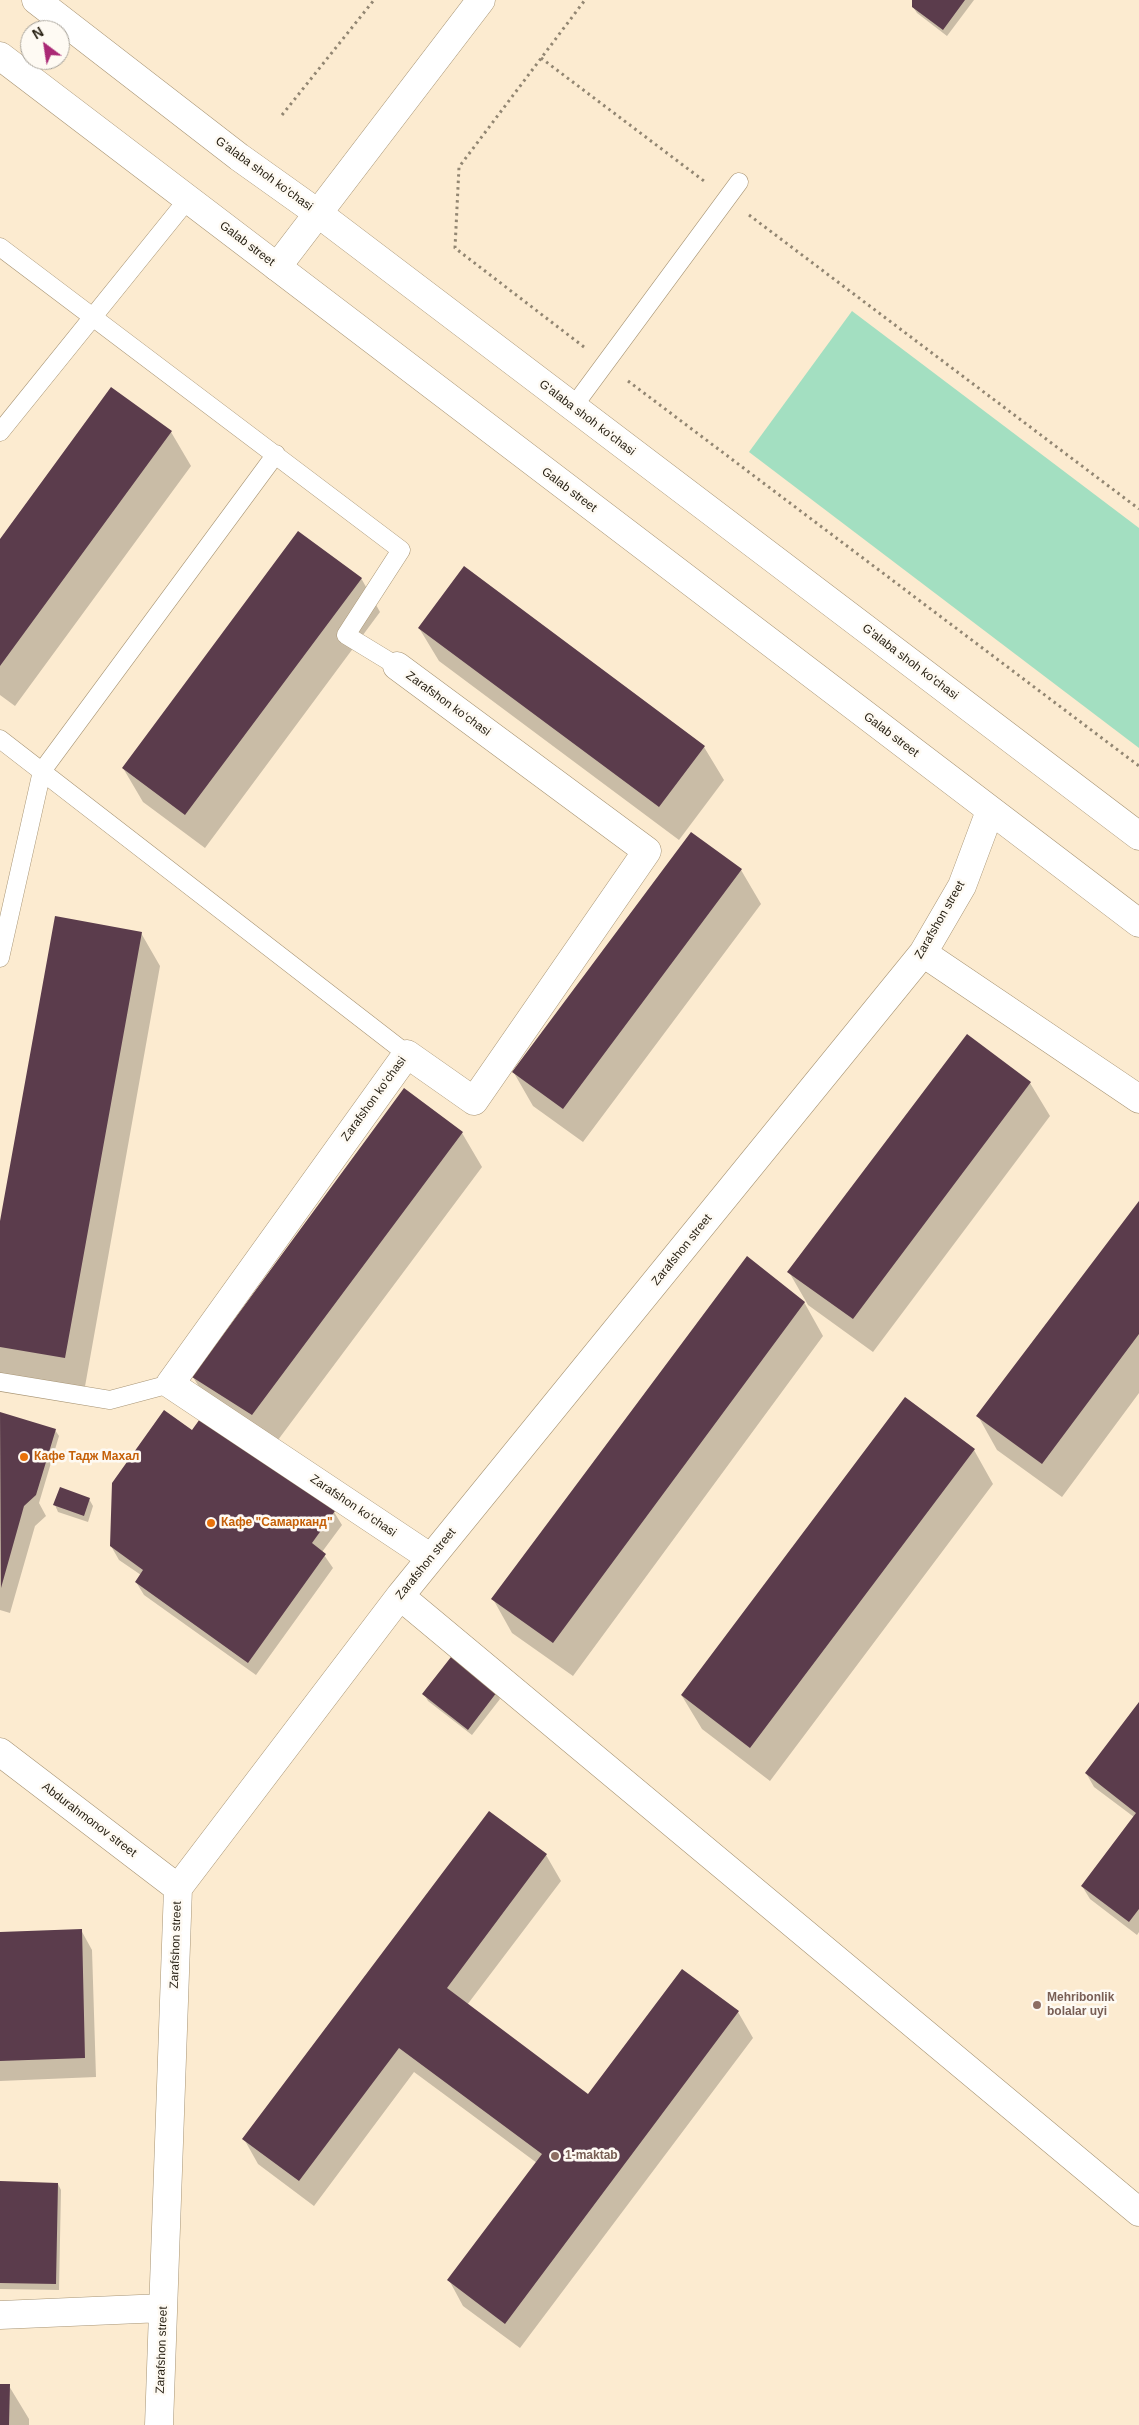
<!DOCTYPE html>
<meta charset="utf-8">
<style>
body{margin:0}
#map{position:relative;width:1139px;height:2425px;overflow:hidden;background:#fcebd0;font-family:Helvetica,sans-serif}
canvas{display:block}
.north{position:absolute;left:20px;top:20px;width:50px;height:50px;box-sizing:border-box;background:#fefaf3;border:1px solid #a7a299;border-radius:50%;rotate:329deg;font-size:14px;font-weight:700;line-height:20px;text-align:center;color:#251e11}
.north::after{content:'';display:block;margin:auto;width:18px;height:22px;background:#aa2975;clip-path:polygon(50% 0,100% 100%,50% 72%,0 100%)}
</style>
<div id="map">
<canvas width="1139" height="2425"></canvas>
<div class="north">N</div>
</div>
<script>
const context = document.querySelector('canvas').getContext('2d');
context.lineJoin = 'round';
function fill(path, color) {
  context.fillStyle = color;
  context.fill(path, 'evenodd');
}
function trace(path, color, width, dash) {
  context.strokeStyle = color;
  context.lineWidth = width;
  context.lineCap = dash ? 'butt' : 'round';
  context.setLineDash(dash || []);
  context.stroke(path);
}
function write(font, color, halo, rows, align = 'center') {
  context.font = font + ' Helvetica,sans-serif';
  context.lineWidth = 5;
  context.setLineDash([]);
  context.textBaseline = 'middle';
  context.strokeStyle = halo;
  context.fillStyle = color;
  for (const [text, x, y, turn = 0] of rows) {
    context.save();
    context.translate(x, y);
    context.rotate((+turn || 0) * Math.PI / 180);
    context.textAlign = isNaN(turn) ? turn : align;
    if (halo) context.strokeText(text, 0, 0);
    context.fillText(text, 0, 0);
    context.restore();
  }
}
const green = new Path2D(`
 M852,311L1139,528V748L749,452Z`);
const shadow = new Path2D(`
 M913,0H974L947,36L917,13L913,7Z
 M112,389L171,432L191,466L15,706L0,695V541Z
 M361,578L380,612L205,848L143,802L123,768Z
 M419,628L704,747L724,780L679,840L439,661Z
 M741,870L761,904L583,1142L533,1106L514,1073Z
 M141,933L160,966L84,1392L0,1377V1228Z
 M1030,1083L1050,1116L873,1352L808,1305L789,1272Z
 M404,1090L462,1133L482,1167L272,1448L213,1410L193,1377Z
 M1139,1203V1393L1062,1497L997,1450L978,1416Z
 M804,1302L823,1336L573,1676L512,1633L493,1599Z
 M0,1413L55,1430L59,1436L39,1503L46,1516L35,1526L10,1613L0,1610Z
 M193,1432L334,1512L342,1525L322,1552L333,1568L256,1675L144,1595L136,1582L141,1575L119,1560L111,1546Z
 M974,1450L993,1484L770,1781L702,1729L682,1696Z
 M89,1499L93,1506L88,1522L58,1512L55,1505Z
 M496,1693L500,1699L472,1735L428,1701L424,1694Z
 M1139,1704V1932L1137,1935L1090,1899L1082,1886L1134,1817L1094,1787L1086,1773Z
 M489,1813L546,1855L561,1881L467,2005L588,2095L682,1971L738,2012L753,2038L520,2348L463,2306L449,2280L537,2163L414,2072L314,2206L258,2164L244,2139Z
 M81,1930L92,1950L96,2077L0,2081V1933Z
 M0,2182L58,2184L61,2190L59,2290L0,2289Z
 M0,2386H9L29,2419V2425H0Z`);
const building = new Path2D(`
 M912,0H965L943,30L912,7Z
 M111,387L172,431L0,666V539Z
 M298,531L362,578L185,815L122,768Z
 M464,566L705,746L659,807L418,628Z
 M691,832L742,869L563,1109L512,1072Z
 M55,916L142,932L65,1358L0,1347V1221Z
 M967,1034L1031,1082L853,1319L787,1272Z
 M404,1088L463,1132L252,1415L192,1377Z
 M1139,1201V1334L1042,1464L976,1416Z
 M747,1256L805,1302L553,1643L491,1599Z
 M905,1397L975,1449L750,1748L681,1695Z
 M164,1410L192,1430L202,1416L335,1511L312,1543L326,1554L248,1663L135,1582L143,1570L110,1546L112,1483Z
 M0,1412L56,1429L36,1495L24,1506L1,1588Z
 M60,1487L90,1498L84,1516L53,1505Z
 M451,1657L497,1692L468,1730L422,1694Z
 M1139,1702V1909L1129,1922L1081,1886L1136,1813L1085,1773Z
 M489,1811L547,1854L447,1988L588,2094L682,1969L739,2011L505,2324L447,2280L542,2154L399,2048L299,2181L242,2139Z
 M82,1929L85,2058L0,2061V1932Z
 M0,2181L58,2183L56,2284L0,2283Z
 M0,2384H10L9,2425H0Z`);
const path = new Path2D(`
 M541,58L704,181
 M282,115L374,0
 M749,215L1139,509
 M584,347L455,248L459,167L585,0
 M628,381L1139,766`);
const lane = new Path2D(`
 M0,247L401,550L346,635L397,666
 M573,407L739,182
 M0,432L188,199
 M0,739L407,1054
 M0,958L42,771L276,454
 M0,1382L110,1400L170,1384`);
const street = new Path2D(`
 M397,666L647,851L474,1101L407,1054L170,1384L431,1558
 M923,953L1139,1099
 M400,1596L1139,2212
 M0,1752L178,1888
 M0,2315L163,2308
 M159,2425L178,1888L400,1596L923,953L962,886L990,811`);
const secondary = new Path2D(`
 M277,267L481,0`);
const primary = new Path2D(`
 M36,0L239,157L319,214L1139,836
 M0,56L1139,923`);
const markers = [
 [24,1457,5,"#e8710a"],
 [211,1523,5,"#e8710a"],
 [1037,2005,5,"#8d6e63"],
 [555,2156,5,"#8d6e63"]
];
const streetNames = [
 ["G'alaba shoh ko'chasi",264,174,36],
 ["Galab street",247,244,37],
 ["G'alaba shoh ko'chasi",587,418,37],
 ["Galab street",569,490,37],
 ["G'alaba shoh ko'chasi",910,662,37],
 ["Zarafshon ko‘chasi",448,704,36],
 ["Galab street",891,735,37],
 ["Zarafshon street",940,920,-60],
 ["Zarafshon ko‘chasi",374,1099,-54],
 ["Zarafshon street",682,1250,-51],
 ["Zarafshon ko‘chasi",353,1506,34],
 ["Zarafshon street",426,1564,-51],
 ["Abdurahmonov street",89,1820,37],
 ["Zarafshon street",176,1945,-88],
 ["Zarafshon street",162,2350,-88]
];
const foodNames = [
 ["Кафе Тадж Махал",34,1457],
 ["Кафе \"Самарканд\"",221,1523]
];
const educationNames = [
 ["Mehribonlik",1047,1998],
 ["bolalar uyi",1047,2012],
 ["1-maktab",565,2156]
];
fill(green, '#a3dfc1');
fill(shadow, '#0003');
fill(building, '#5b3c4c');
trace(lane, '#a79474', 19);
trace(street, '#a79474', 29);
trace(secondary, '#a79474', 29);
trace(primary, '#a79474', 29);
trace(path, '#928672', 3, [2.5, 4]);
trace(lane, '#fff', 18);
trace(street, '#fff', 28);
trace(secondary, '#fff', 28);
trace(primary, '#fff', 28);
for (const [x, y, r, color] of markers) {
  const dot = new Path2D();
  dot.arc(x, y, r, 0, 2 * Math.PI);
  context.fillStyle = color;
  context.fill(dot);
  trace(dot, '#fefaf3', 2);
}
write('12px', '#251e11', '#fefaf3', streetNames);
write('bold 12px', '#c56008', '#fefaf3', foodNames, 'left');
write('bold 12px', '#785e54', '#fefaf3', educationNames, 'left');
</script>
